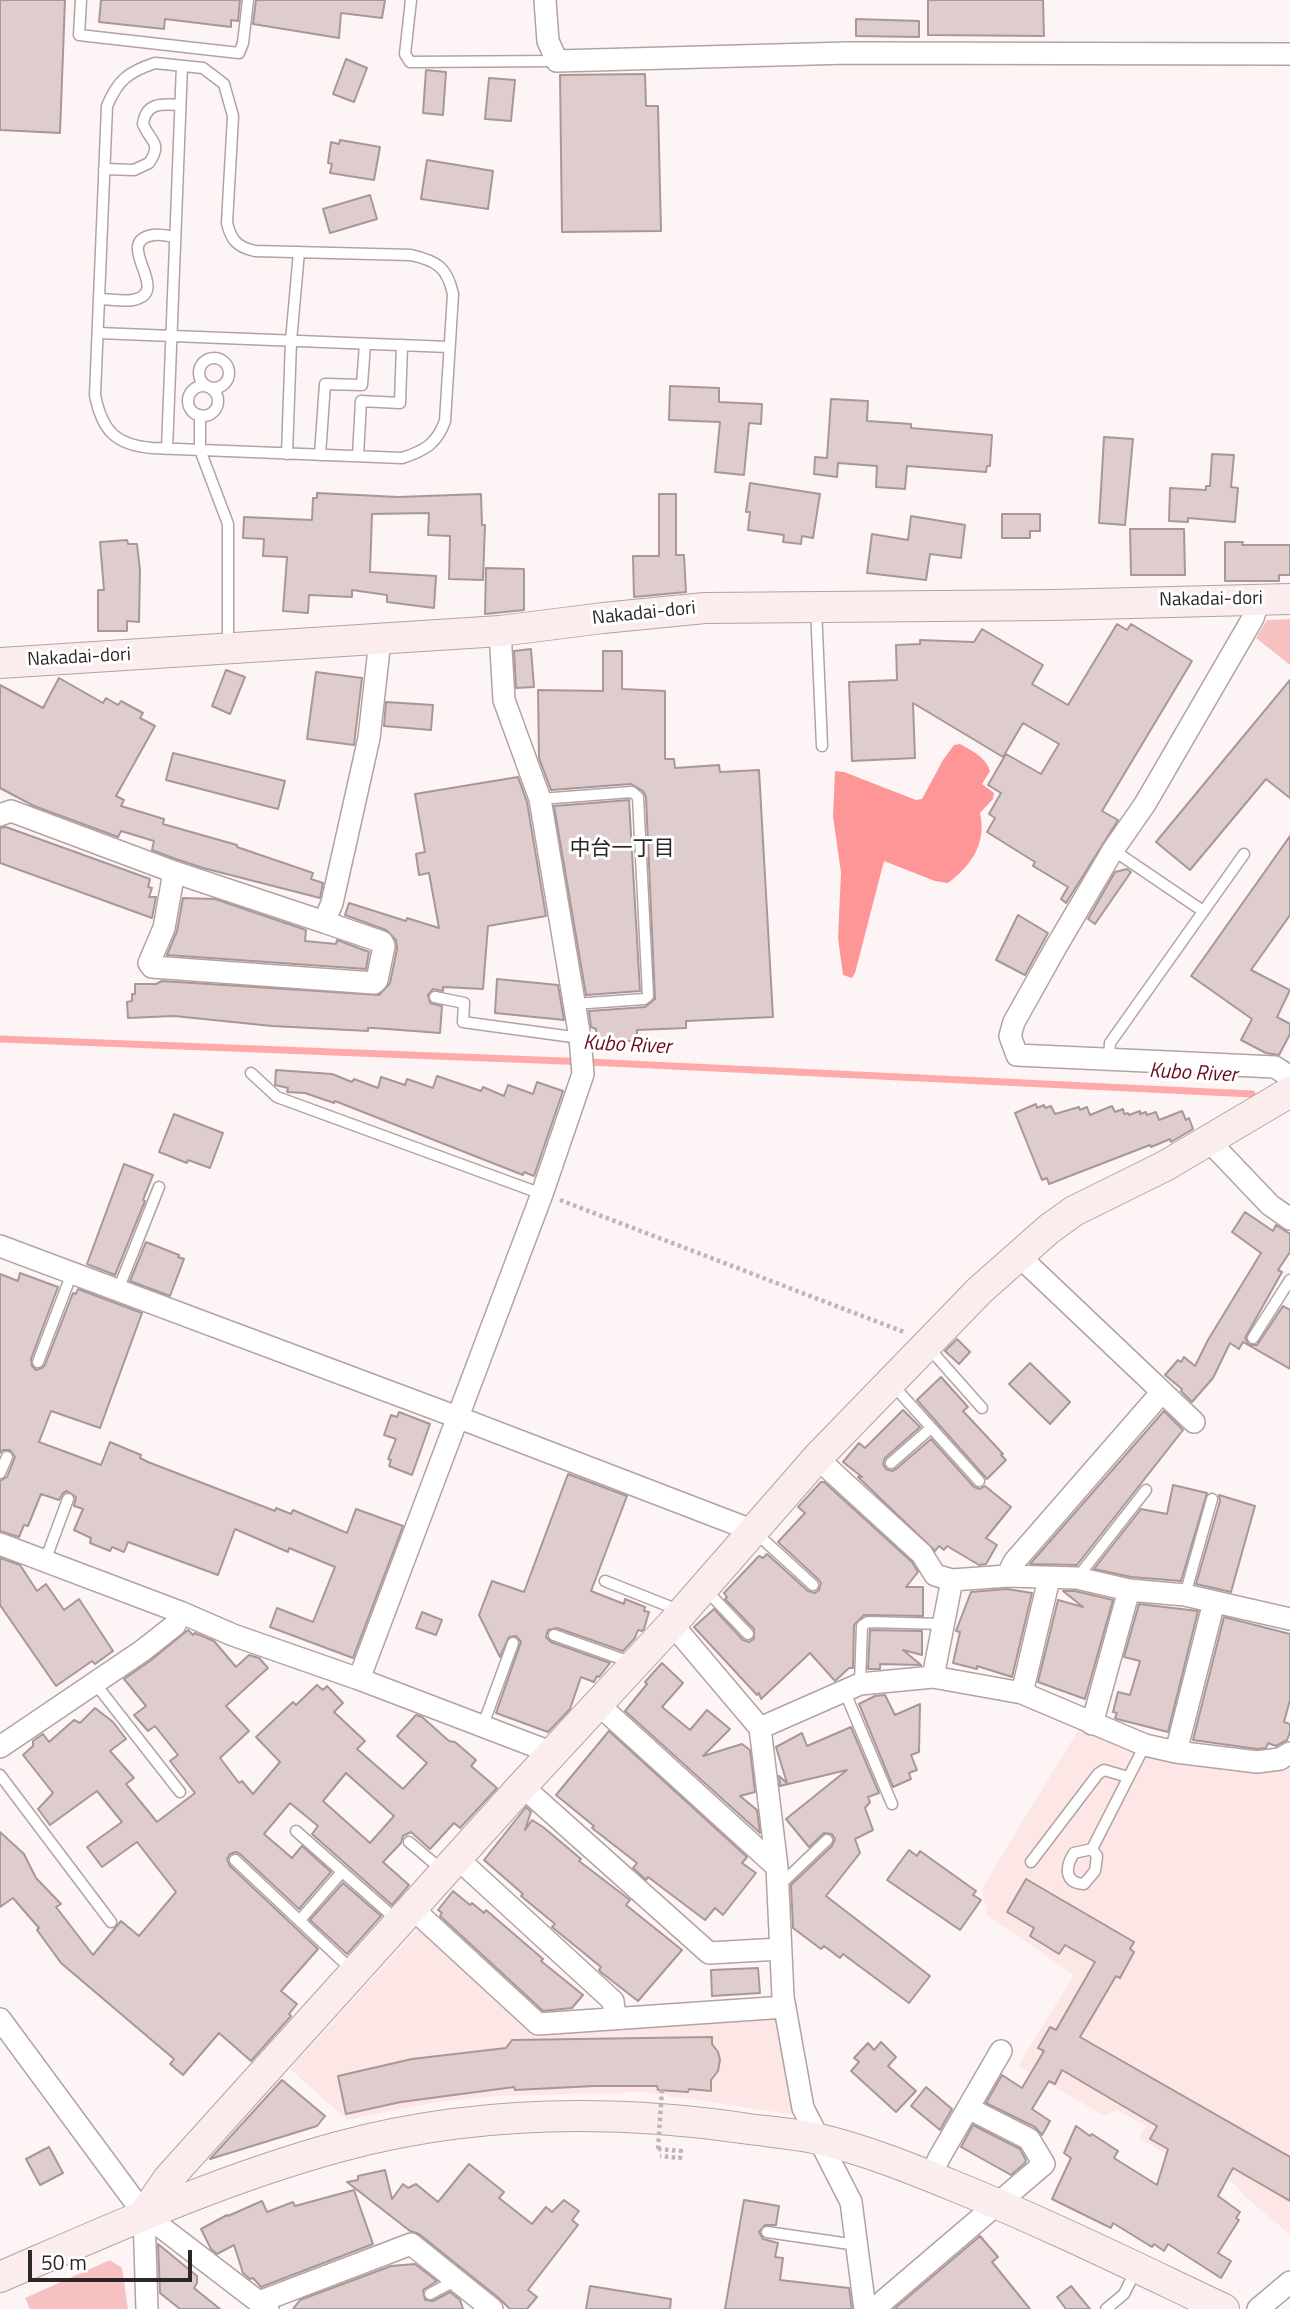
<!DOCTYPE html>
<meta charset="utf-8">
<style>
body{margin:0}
#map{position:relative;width:1290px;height:2309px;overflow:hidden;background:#fdf5f5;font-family:"Titillium Web",sans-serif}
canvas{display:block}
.scale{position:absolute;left:28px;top:2250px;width:164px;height:32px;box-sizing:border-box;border:4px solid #2d2626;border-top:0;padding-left:9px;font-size:21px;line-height:24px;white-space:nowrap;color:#2d2626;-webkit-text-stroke:5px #fff;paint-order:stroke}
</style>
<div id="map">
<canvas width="1290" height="2309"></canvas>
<div class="scale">50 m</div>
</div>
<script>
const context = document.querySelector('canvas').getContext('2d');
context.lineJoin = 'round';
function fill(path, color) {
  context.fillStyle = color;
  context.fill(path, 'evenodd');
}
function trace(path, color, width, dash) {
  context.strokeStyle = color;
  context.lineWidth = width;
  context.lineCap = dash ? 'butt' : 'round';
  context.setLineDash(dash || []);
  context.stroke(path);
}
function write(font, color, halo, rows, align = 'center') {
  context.font = font + ' "Titillium Web","Noto Sans JP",sans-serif';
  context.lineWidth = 6;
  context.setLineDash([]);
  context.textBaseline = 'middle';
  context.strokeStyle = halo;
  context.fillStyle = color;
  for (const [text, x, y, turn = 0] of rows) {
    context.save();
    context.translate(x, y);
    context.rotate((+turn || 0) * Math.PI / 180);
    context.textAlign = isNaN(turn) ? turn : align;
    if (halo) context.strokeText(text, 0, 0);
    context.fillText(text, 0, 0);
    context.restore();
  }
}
const built = new Path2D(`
 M1079,1729L1134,1754L1157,1760L1290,1769V2235L1248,2199L1223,2173L1176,2160L1139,2138L1146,2126L1117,2110L1105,2116L1018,2066L1074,1975L987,1915L982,1888Z
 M420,1926L536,2028L780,2011L802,2116L644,2092L501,2096L437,2102L347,2120L290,2069Z`);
const green = new Path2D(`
 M1290,619V665L1256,638L1267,620Z
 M110,2260L122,2268L128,2309H30L25,2298Z`);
const forest = new Path2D(`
 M960,744C972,751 986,757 990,771L982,784L994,793L993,799L980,813C987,843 971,866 948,883L935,881L884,861L855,973L852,978L843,975L838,938L841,873L833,816L835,771L844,772L916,800L922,799L943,760L954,745Z`);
const stream = new Path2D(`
 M0,1039L589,1062L1252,1094`);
const building = new Path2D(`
 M0,0H65L60,133L0,130Z
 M101,0H240L238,21L231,20V27L165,19L164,29L99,22Z
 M256,0H385L382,18L341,13L339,38L253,24Z
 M928,0H1043L1044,36L928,35Z
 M856,19L919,21V37L856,36Z
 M346,59L367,68L354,102L333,94Z
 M426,70L446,72L443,115L423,113Z
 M645,74L646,106H658L661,231L562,232L560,75Z
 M489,78L515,80L511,121L485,119Z
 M340,140L380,147L374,180L330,173L332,164L328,163L331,142L339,144Z
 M427,160L493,171L488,209L421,199Z
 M370,195L377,219L330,233L323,209Z
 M670,386L719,388V402L762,404L761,424L749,423L744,475L715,472L720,422L669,420Z
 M831,399L868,401L867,421L911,424V428L992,435L990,466H987L986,472L907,466L905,489L876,487L877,466L838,463L837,477L814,474L815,457L827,458Z
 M1104,437L1133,439L1125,525L1099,523Z
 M1212,454L1234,455L1231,487L1238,488L1235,522L1188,518V522L1169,521L1170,488L1206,490V486H1210Z
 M750,483L820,494L813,538L802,536L801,544L783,542L784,535L748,530L750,512H746Z
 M317,493L398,497L481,494L482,525H485L483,580L449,579L450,536L428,535L429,513L372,514L370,572L436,576L434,608L387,602V595L352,590V597L309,595L308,613L283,611L287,557L263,556L264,539L243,538L244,517L312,520L313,498H317Z
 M659,494H676V555H684L686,592L634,597L633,556H659Z
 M1002,514H1040V531H1030V538H1002Z
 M911,516L965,525L961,558L930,554L926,580L867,573L872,534L908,540Z
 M1130,529H1184L1185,575H1131Z
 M127,540L128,544H137L140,570L139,622L127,621V631H98V590H104L100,542Z
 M1225,542H1243L1242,545H1290V575H1279V581H1225Z
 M486,568L524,569V610L485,614Z
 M1117,624L1127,630L1131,624L1192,661L1102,811L1118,820L1066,903L1061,899L1068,887L1033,866L1035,862L987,832L995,818L989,814L1001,793L988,785L1006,754L1041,774L1059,744L1023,723L1003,757L913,703L915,758L852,761L849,682L897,680L896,645L920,644V640L974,642L982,629L1043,665L1032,684L1068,705Z
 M531,649L534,687L516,688L514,651Z
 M603,651H622V689L665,691V759H674L675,768L719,765L720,772L759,770L773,1017L686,1021V1028L637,1030V1041H596V1029L591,1027L589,1011L645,1007L655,999L646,797L643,791L631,784L551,790L539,758L538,690L603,691Z
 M226,670L245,677L230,714L212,706Z
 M316,672L362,678L354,745L307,739Z
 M59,678L103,703L106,698L118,705L121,701L143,713L140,718L155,726L116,796L124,800L121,806L164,819L163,824L237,845V847L313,873L311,879L323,883L320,898L203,868L173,858L152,850L154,841L121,831L118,837L34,806L0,788V685L43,708Z
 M1290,680V798L1266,779L1190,870L1156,842Z
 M386,702L433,705L431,730L384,726Z
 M173,753L285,781L278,809L166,780Z
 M518,777L527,802L546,916L488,926L483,989L443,987V991L433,989L428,995L430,1003L442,1006L440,1033L374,1028H368V1031L272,1026L174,1016L128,1018L127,1002L132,1001V994H135V984H156L162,981L379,995L390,983L397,949L396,940L386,930L345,915L349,903L406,921L407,918L439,928L429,873L419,875L416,854L425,852L415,794Z
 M629,800L640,991L586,995L554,806Z
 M6,827L150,879L148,887L152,888L149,897H156L152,918L0,863V828Z
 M1290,836V915L1251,970L1290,990L1277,1017L1290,1024V1034L1279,1055L1266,1053L1241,1040L1252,1019L1191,976Z
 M1127,869L1131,872L1095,924L1088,919L1115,872Z
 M183,898L215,899L306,930L305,941L336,944L337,940L369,952L366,969L167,955L177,931Z
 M1018,915L1048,933L1025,975L996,960Z
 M497,979L558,985L564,1020L495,1013Z
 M276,1070L332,1074L352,1082L354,1079L378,1088L381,1077L405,1085L407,1079L433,1088L437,1076L481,1091L483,1087L504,1096L508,1085L533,1094L537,1082L563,1091L534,1176L524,1172L523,1175L335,1101L334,1103L305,1093L287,1092L288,1088L275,1085Z
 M1036,1104L1037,1108L1044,1105L1045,1108L1051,1106L1055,1114L1079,1107L1080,1110L1087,1107L1090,1115L1112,1106L1115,1112L1123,1109L1124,1114L1128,1113L1129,1115L1140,1111V1114L1146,1112L1147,1115L1156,1112L1159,1120L1182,1111L1186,1120L1189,1118L1193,1129L1171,1142L1170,1139L1151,1147L1150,1145L1049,1184L1047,1178L1042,1180L1015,1113Z
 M174,1114L223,1133L210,1168L188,1160L187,1163L159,1152Z
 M124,1164L153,1175L143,1200L145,1201L115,1275L87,1264Z
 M1245,1212L1273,1231L1276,1225L1290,1234V1252L1278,1270L1282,1272L1245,1338L1249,1345H1257L1283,1306L1290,1310V1369L1243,1342L1239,1349L1230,1343L1213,1378L1192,1402L1181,1391L1182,1389L1165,1375L1178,1360L1181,1362L1184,1357L1195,1366L1208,1340L1261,1253L1232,1232Z
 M146,1242L179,1255L178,1257L184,1259L170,1296L130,1281Z
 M20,1273L58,1287L31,1359L32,1366L36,1370L42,1368L45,1365L73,1293L76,1294L78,1289L142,1313L100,1428L51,1411L39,1442L101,1465L110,1442L141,1455L140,1458L148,1462L275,1511L276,1508L291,1514L293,1510L347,1533L356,1509L403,1526L353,1658L270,1627L277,1608L313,1622L335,1567L289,1548L288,1552L235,1529L218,1575L128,1542L124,1552L112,1547L110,1551L90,1543L91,1538L74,1530L83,1509L74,1506L76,1497L67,1491L63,1493L59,1500L41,1494L28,1526L24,1525L19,1537L0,1531V1481L7,1477L15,1457L10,1450H3L0,1453V1274L18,1281Z
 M957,1339L970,1352L959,1364L945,1351Z
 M1030,1363L1070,1402L1050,1424L1009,1384Z
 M941,1377L968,1407L963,1411L1003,1454L1001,1455L1006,1460L987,1479L917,1400Z
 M903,1410L920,1427L885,1458L883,1464L886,1469L892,1471L896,1469L931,1439L974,1487L980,1489L985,1486L1011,1507L986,1538L997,1545L986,1564L979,1565L947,1546L944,1550L939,1546L935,1551L858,1477H862L843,1462L859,1443L865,1448Z
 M1164,1411L1183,1430L1077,1565L1030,1564Z
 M399,1412L430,1424L412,1475L389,1466L391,1460L388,1459L396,1439L384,1435L391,1415L397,1417Z
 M568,1474L627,1496L591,1591L624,1604L625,1599L645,1607L644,1611L649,1612L644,1629L642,1631L638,1630L635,1638L623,1651L557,1628L548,1630L546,1637L551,1642L610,1663L599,1677L597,1676L594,1682L581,1677L570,1709L548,1732L496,1713L521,1642L516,1636L509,1637L500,1657L479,1615L492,1581L524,1592Z
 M821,1482H824L912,1562L918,1572L906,1587H923V1616L864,1615L854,1625L853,1668H849L835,1681L810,1653L761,1699L759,1693L757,1695L694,1627L714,1609L743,1640L749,1642L754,1639V1629L725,1599L727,1597L724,1593L759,1556L763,1558L767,1554L808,1591L815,1593L819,1590L821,1583L818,1579L778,1542L805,1513L798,1507Z
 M1173,1485L1207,1493L1181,1581L1131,1577L1094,1569L1141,1509L1167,1514Z
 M1219,1495L1255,1506L1231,1592L1196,1584L1220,1501Z
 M0,1558L20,1565L37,1591L46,1584L64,1610L79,1599L113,1651L95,1664L92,1661L56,1686L0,1605Z
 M1007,1589L1032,1593L1012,1677L977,1666V1669L953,1663L960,1632L956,1631L971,1592Z
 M1063,1591H1075L1113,1600L1085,1699L1038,1682L1058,1600L1083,1607Z
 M1139,1604L1198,1611L1168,1732L1117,1719L1115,1718L1117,1713L1113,1712L1118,1692L1130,1695L1140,1661L1124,1657Z
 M422,1612L442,1620L436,1635L416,1628Z
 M1224,1617L1290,1634V1700L1284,1722L1290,1724V1732L1287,1740L1276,1746L1268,1743L1266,1748L1257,1749L1193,1740Z
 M188,1630L193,1635L195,1633L214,1641L236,1667L249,1655L259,1658L268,1668L226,1706L249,1731L220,1758L239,1783L242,1781L253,1794L280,1762L256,1737L293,1702L296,1705L317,1685L323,1690L327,1686L343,1703L334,1712L365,1741L357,1749L403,1789L427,1763L397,1736L416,1715L422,1717L449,1741L455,1742L476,1760L471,1766L497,1788L460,1828L454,1823L430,1849L411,1832L403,1836L401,1843L383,1862L409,1885L392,1905L312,1834L318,1826L290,1803L264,1834L292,1858L302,1846L331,1872L299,1909L240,1854L236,1852L230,1854L227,1859L230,1866L318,1949L281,1991L297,2004L289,2014L291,2016L251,2061L219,2033L183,2075L170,2064L174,2059L61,1963L37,1930L39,1928L13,1898L0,1907V1832L24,1854L36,1878L61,1904L56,1907L93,1955L121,1921L139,1936L176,1892L137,1842L102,1867L87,1847L122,1822L97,1791L50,1825L38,1809L53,1793L23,1755L33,1746V1741L43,1734L49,1742L74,1720L80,1723L95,1708L113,1722L126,1739L110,1751L134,1778L126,1784L157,1822L195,1793L170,1761L178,1755L155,1726L148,1731L134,1715L146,1706L124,1679L150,1661ZM346,1773L394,1816L370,1843L323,1801Z
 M870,1630L922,1631V1655L903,1650L921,1665L880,1664V1669H868Z
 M662,1663L683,1683L662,1707L690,1730L707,1710L730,1729L703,1756L742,1744L750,1750L755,1792L740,1796L757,1810L760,1833L625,1711L647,1684L645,1682Z
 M885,1695L895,1715L920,1704L919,1752L911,1755L917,1770L909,1773L911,1779L893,1787L859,1704L875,1696Z
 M851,1727L879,1793L868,1797L870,1802L865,1808L873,1830L855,1839L860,1853L826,1896L930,1976L909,2003L843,1954L840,1958L824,1946L821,1949L793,1928L791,1885L832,1846L835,1839L832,1834L824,1833L809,1847L786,1819L847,1770L780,1786L779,1776L787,1783L776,1747L802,1733L807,1746Z
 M609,1731L747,1857L742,1863L756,1873L723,1915L715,1908L705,1920L648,1877L646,1880L633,1868L637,1863L592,1828L594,1826L556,1795Z
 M526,1807L531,1812L525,1830L532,1820L543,1827L581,1859L579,1861L630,1900L626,1905L682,1950L638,2001L602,1973L599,1970L601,1967L552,1927L555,1924L521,1896L523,1894L484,1860Z
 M909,1850L917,1856L920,1851L976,1891L973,1895L981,1900L960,1930L887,1880Z
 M1026,1879L1134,1942L1130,1949L1134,1952L1120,1978L1116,1976L1080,2037L1290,2157V2201L1233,2168L1218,2196L1240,2212L1236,2218L1239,2220L1218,2253L1231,2261L1221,2278L1168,2244L1164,2251L1154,2244L1152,2247L1113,2223L1111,2228L1052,2199L1071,2158L1064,2153L1076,2126L1090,2136L1092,2134L1118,2151L1114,2158L1157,2185L1168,2149L1150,2139L1157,2126L1062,2070L1055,2084L1049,2081L1032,2109L1050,2121L1042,2135L1035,2127L986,2103L1002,2075L1022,2088L1044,2051L1038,2048L1050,2027L1056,2030L1095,1962L1065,1945L1059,1954L1030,1936L1034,1928L1007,1912Z
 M343,1883L381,1916L347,1954L310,1920Z
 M453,1891L470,1905L472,1903L484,1913L486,1910L543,1959L541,1961L583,1995L572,2008L543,2011L440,1916L442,1913L438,1910Z
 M758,1968L760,1993L712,1996L711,1970Z
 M712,2037V2044L718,2052L720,2060L718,2071L711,2080V2091L689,2089L688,2092L658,2090L657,2086H594L515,2090L514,2087L401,2102L346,2114L338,2076L412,2059L506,2048L512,2040Z
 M881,2042L896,2057L888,2066L916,2091L896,2112L851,2071L859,2062L854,2058L868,2043L874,2050Z
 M282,2080L325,2116L317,2126L210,2159Z
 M926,2087L952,2109L940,2130L911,2106Z
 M973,2125L1020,2149L1026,2160L1025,2163L1011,2175L961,2147Z
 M49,2147L63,2173L40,2185L26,2159Z
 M469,2164L504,2192L499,2198L532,2224L546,2207L552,2212L564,2200L579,2211L572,2220L578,2225L528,2290L537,2297L527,2309H510L500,2299L419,2234L410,2231L347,2182L358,2180V2176L385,2170L392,2199L403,2184L408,2188L416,2184L438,2202Z
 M354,2190L373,2244L261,2287L253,2278L250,2279L243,2273L234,2245L217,2254L211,2249L201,2229L227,2215L228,2216L262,2201L267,2212L293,2202L295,2206Z
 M744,2200L779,2206L776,2225H765L759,2232L763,2239L778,2243L775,2257L783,2258L780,2280L849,2288L852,2309H725Z
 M980,2236L998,2257L992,2262L1030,2309H894Z
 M158,2244L197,2276V2283L194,2288L220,2309H180L160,2293Z
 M415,2264L437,2281L423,2290L425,2300L433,2301L450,2292L460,2300L463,2309H293L300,2300L391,2266Z
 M590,2286L671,2299L670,2309H586Z
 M1071,2286L1090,2309H1066L1057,2297Z`);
const path = new Path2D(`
 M560,1200L904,1332
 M658,2149L681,2151L680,2158L660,2156`);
const lane = new Path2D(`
 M81,0L79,35L239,53L243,43L248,0
 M411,0L405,54L410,62L557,61
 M155,63L203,68L224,84L233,116L227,223C231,240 237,247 255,251L411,255C437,261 447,267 453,294L445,421C437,444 424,451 402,458L152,448C116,445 102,431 95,395L107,106C118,80 128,72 155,63Z
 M104,169L134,170L149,163C163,142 150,142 143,124C146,102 162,104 180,105
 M99,299C110,299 122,302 133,300C174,292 111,242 153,235C160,234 168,236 175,237
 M98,333L449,347
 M199 373a15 15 0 1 1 30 0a15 15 0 1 1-30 0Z
 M188 401a15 15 0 1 1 30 0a15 15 0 1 1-30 0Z
 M200,415V450L228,524V647
 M167,449L182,66
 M287,454L291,341L299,252
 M320,455L325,384L362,385L365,344
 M358,456L361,401L400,403L402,345
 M816,608L822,746
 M540,799L632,792L638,797L648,996L644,999L574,1004
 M1113,850L1203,911
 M435,997L464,1003L463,1022L580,1038
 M1109,1060L1110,1043L1244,854
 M251,1073L277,1097L542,1194
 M118,1290L159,1187
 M1253,1338L1290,1280
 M928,1347L982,1408
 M38,1362L72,1273
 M892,1384L979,1481
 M891,1463L931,1428
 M0,1473L7,1457
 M756,1533L813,1585
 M45,1561L68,1499
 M1077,1578L1146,1490
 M605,1581L681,1611
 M704,1588L748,1634
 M1185,1595L1212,1499
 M554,1635L633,1663
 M94,1682L180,1792
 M860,1684L862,1626L868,1622L942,1624
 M844,1690L892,1804
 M483,1725L513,1643
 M0,1775L111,1922
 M296,1831L397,1920
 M409,1842L442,1870
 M1092,1849L1097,1856L1095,1871L1084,1884C1064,1883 1065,1867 1074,1853L1092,1849L1145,1745
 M235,1860L352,1970
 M1031,1862L1098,1774L1104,1770L1128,1777
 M780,1885L827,1840
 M300,1920L341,1873
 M767,2232L857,2245
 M430,2294L456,2280
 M1106,2309L1124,2294L1136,2270`);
const street = new Path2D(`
 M545,0L548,41L557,61L848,53L1290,54
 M1259,599L1253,618L1145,804L1113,850L1056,947L1014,1022L1010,1036L1017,1055L1275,1067L1290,1077
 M0,815L11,811L174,872L324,922L332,903L369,738L380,640
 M174,872L164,928L149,963L152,967L374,983L377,980L384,946L382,942L324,922
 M1209,1141L1270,1205L1290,1219
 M0,1246L457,1417L754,1531
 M1018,1255L1194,1422
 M817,1458L922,1554L935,1575L952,1580L1007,1576L1077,1578L1129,1590L1185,1595L1290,1619
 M0,1544L180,1612L233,1635L359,1679L553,1753
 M1007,1576L1014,1562L1162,1392
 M672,1624L760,1728L777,1867L783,1997L803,2108L851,2202L865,2309
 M933,1677L952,1580
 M359,1679L542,1194L583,1074L580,1038L540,799L504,700L500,631
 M1022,1693L1049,1579
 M599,1705L777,1867
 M1092,1724L1129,1590
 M760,1728L860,1684L933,1677L1022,1693L1145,1745L1176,1752L1257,1762L1280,1759L1290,1753
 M0,1747L142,1651L175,1625L180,1612
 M1176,1752L1214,1602
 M522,1786L709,1953L780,1949
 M457,1858L613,2001L615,2018
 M412,1908L538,2024L785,2007
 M0,2019L144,2214L268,2309
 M931,2176L939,2158L1001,2051
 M144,2214L147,2309
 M259,2302L411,2244L492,2309
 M874,2309L1044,2164L1029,2139L968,2108
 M1258,2309L1290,2282`);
const secondary = new Path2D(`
 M0,663L500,631L603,618L705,608L1054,605L1290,599
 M144,2214L168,2179L522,1786L672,1624L817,1458L980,1290L1049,1229L1074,1211L1165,1166L1290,1092
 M0,2277C111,2229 221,2179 338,2147C471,2111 613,2109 749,2129C772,2132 796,2134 819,2139C865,2150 910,2168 954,2186C1046,2223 1135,2267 1224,2309`);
const pathBridge = new Path2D(`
 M658,2149L662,2090`);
const streetNames = [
 ["Nakadai-dori",1211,600,-1],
 ["Nakadai-dori",644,614,-6],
 ["Nakadai-dori",79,658,-3]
];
const neighbourhoodNames = [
 ["中台一丁目",622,850]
];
const waterNames = [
 ["Kubo River",627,1046,3],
 ["Kubo River",1193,1074,3]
];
fill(built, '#fde6e6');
fill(green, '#f7c1c1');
fill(forest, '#fe9597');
trace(stream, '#fea9aa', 7);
fill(building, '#dfcccc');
trace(building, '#a99797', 2);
trace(lane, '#b4a2a2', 13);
trace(street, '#b4a2a2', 24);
trace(secondary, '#b4a2a2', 32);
trace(path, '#beb6b6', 4.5, [3.5, 3.5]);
trace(lane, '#fff', 10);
trace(street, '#fff', 21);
trace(secondary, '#fbeded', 30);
trace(pathBridge, '#beb6b6', 4.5, [3.5, 3.5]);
write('19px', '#2d2626', '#fff', streetNames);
write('21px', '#2d2626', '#fff', neighbourhoodNames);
write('italic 21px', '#6c0f1f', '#fff', waterNames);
</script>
